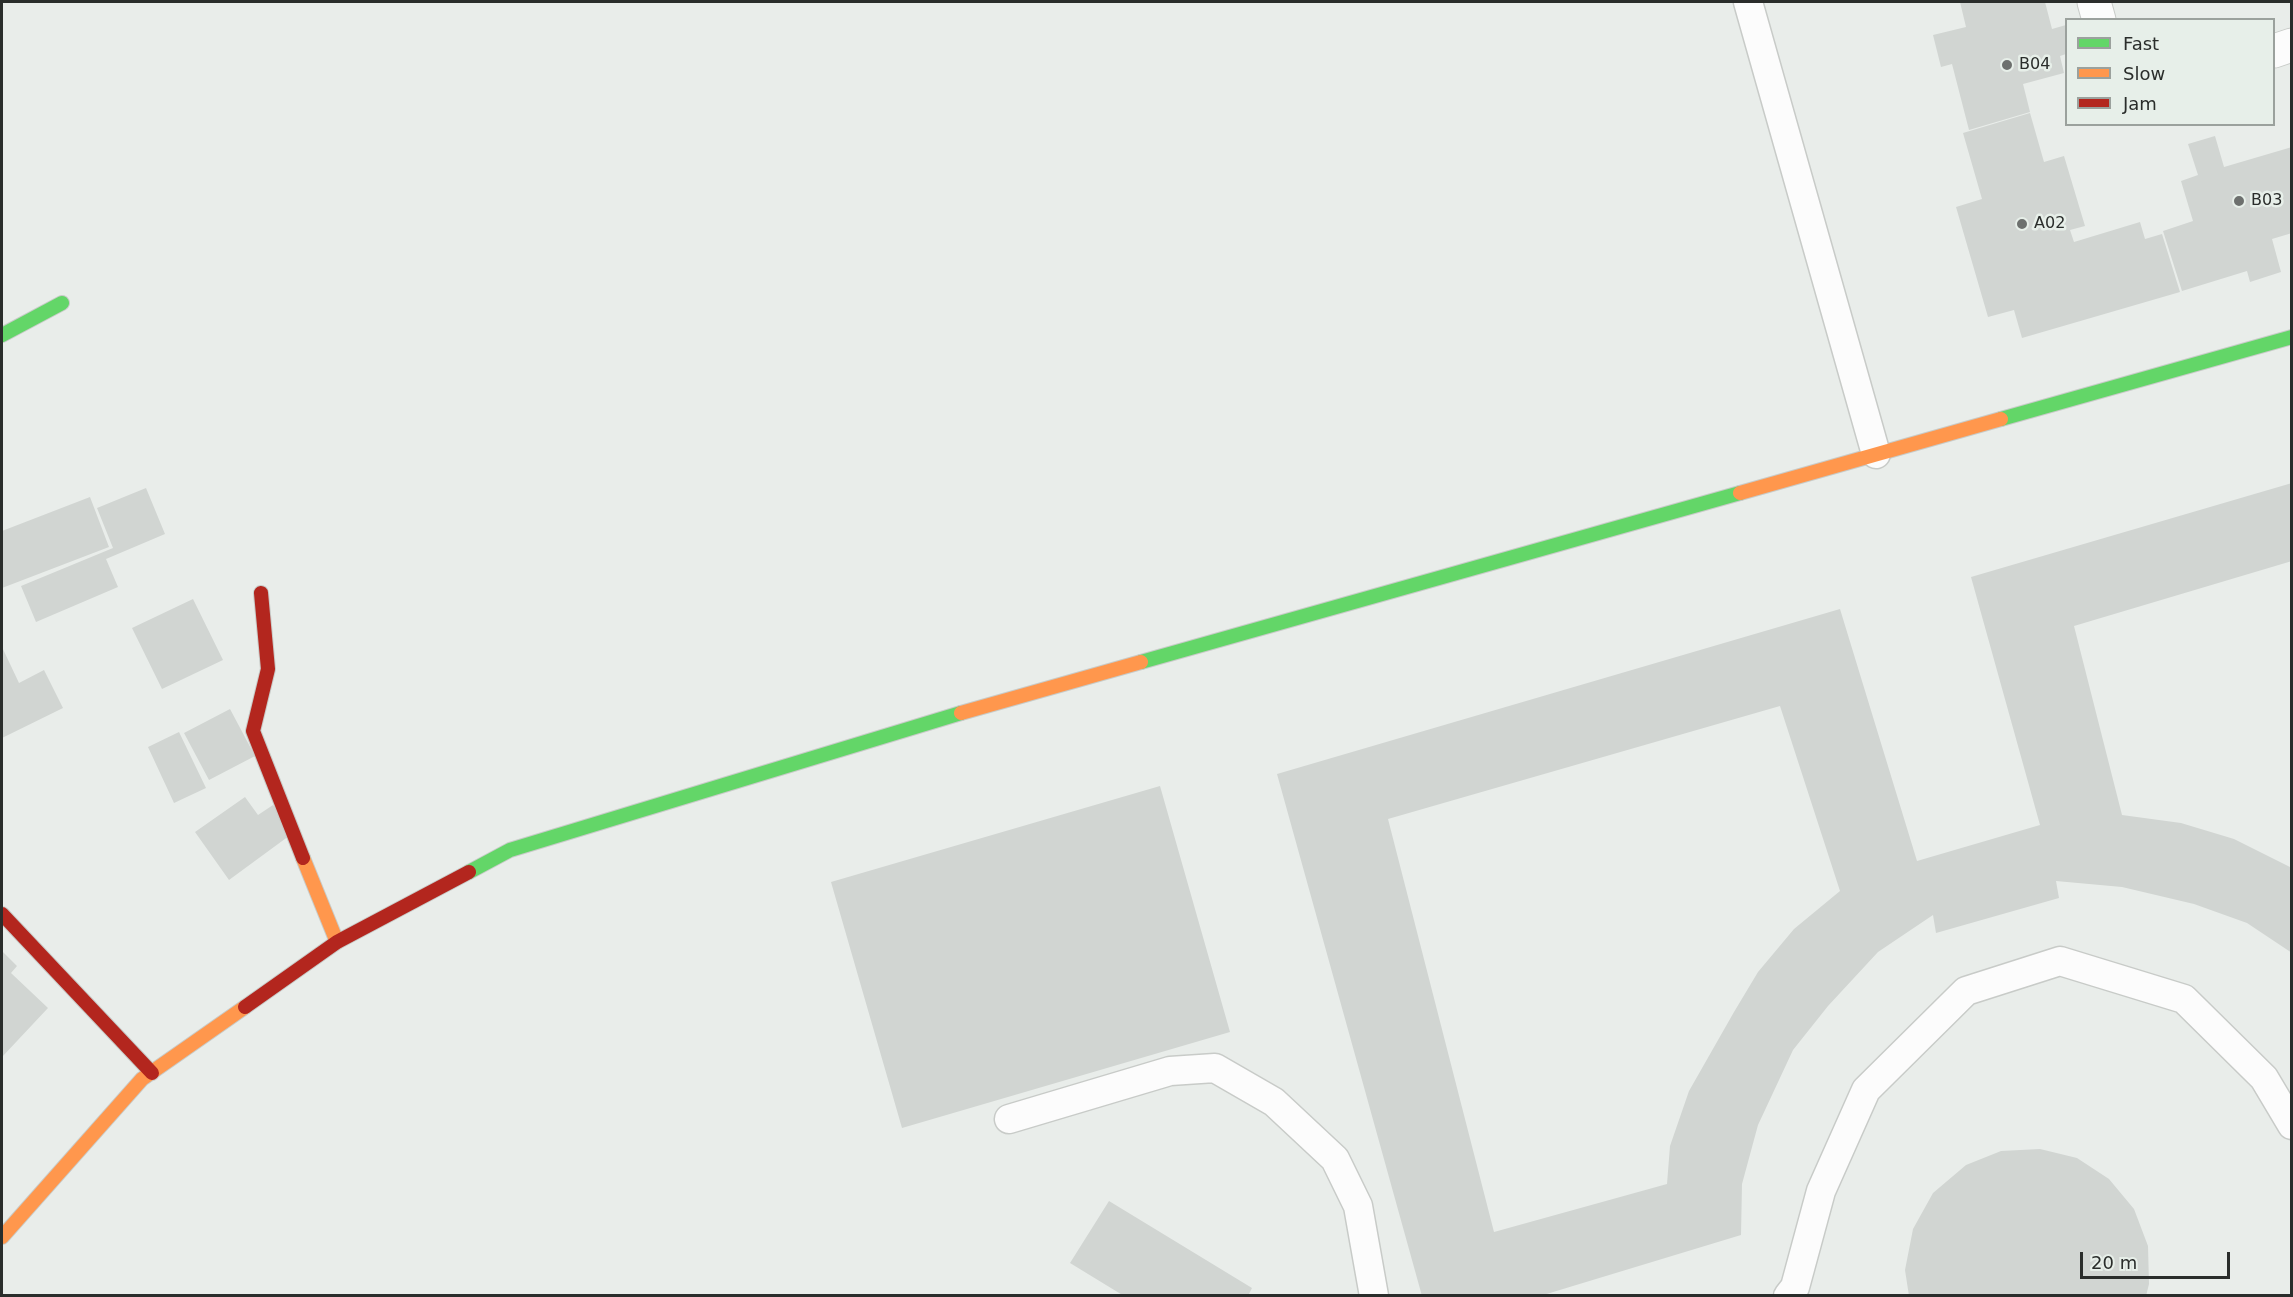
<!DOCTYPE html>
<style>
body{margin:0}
#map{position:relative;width:2293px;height:1297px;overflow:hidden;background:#e9edea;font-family:"DejaVu Sans",sans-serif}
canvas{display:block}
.frame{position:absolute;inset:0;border:3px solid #2a2d2b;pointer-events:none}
.legend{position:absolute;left:2065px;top:18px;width:210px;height:108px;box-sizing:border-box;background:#e7efe9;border:2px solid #9ba19d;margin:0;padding:8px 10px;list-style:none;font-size:18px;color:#2a2d2b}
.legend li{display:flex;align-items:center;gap:12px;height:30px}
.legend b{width:30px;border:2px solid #9ba19d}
.scale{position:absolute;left:2080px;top:1252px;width:150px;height:27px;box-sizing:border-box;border:3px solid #2a2d2b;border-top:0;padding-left:8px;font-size:18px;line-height:21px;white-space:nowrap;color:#2a2d2b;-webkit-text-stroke:4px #e7efe9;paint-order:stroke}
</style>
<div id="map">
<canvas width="2293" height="1297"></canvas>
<div class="frame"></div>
<ul class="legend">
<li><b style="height:8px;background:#63d668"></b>Fast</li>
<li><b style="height:8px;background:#ff974d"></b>Slow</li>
<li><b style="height:8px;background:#b3261e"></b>Jam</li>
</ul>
<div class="scale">20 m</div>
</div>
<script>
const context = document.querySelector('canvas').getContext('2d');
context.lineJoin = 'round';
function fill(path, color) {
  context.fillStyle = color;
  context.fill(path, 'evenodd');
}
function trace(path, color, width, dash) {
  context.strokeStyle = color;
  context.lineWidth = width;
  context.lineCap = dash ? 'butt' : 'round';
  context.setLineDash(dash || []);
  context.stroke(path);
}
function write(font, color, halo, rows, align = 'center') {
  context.font = font + ' "DejaVu Sans",sans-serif';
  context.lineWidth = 5;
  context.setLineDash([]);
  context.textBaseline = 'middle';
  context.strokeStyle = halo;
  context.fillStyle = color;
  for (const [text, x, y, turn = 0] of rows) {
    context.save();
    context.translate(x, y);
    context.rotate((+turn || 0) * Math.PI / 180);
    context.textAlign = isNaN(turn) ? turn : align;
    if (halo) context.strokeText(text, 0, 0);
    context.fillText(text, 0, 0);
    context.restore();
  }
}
const building = new Path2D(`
 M1960,2H2045L2052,29L2066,25V54L2060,56L2064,73L2023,84L2030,112L1969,130L1952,64L1941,67L1933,35L1966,27Z
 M2030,113L2044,162L2064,156L2085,226L2070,230L2074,242L2140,222L2145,239L2162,234L2180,292L2022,338L2014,310L1988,317L1956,207L1982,199L1963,133Z
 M2215,136L2224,167L2292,147V233L2272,239L2281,272L2250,282L2247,271L2182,291L2163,231L2193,221L2181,181L2198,175L2188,144Z
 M2292,483V561L2074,626L2122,815L2181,823L2234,839L2292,868V953L2247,923L2194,904L2122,887L2056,881L2059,898L1936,933L1933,915L1878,952L1828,1006L1793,1050L1758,1125L1742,1184L1741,1235L1540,1296H1422L1277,774L1840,609L1917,861L2040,825L1971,577ZM1780,706L1840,891L1794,929L1758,972L1734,1012L1689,1091L1670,1146L1667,1184L1494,1232L1388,819Z
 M146,488L165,534L106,559L118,587L36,622L21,586L113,548L97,508Z
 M90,497L109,547L2,588V531Z
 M193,599L223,660L162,689L132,628Z
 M2,647L19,683L44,670L63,708L2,738Z
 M230,709L255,756L209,780L184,733Z
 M179,732L206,788L174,803L148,747Z
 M1160,786L1230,1032L902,1128L831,882Z
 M245,797L258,815L273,805L293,833L229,880L195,832Z
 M2,951L17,966L11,973L48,1008L2,1057Z
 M2040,1149L2077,1158L2109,1179L2134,1209L2148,1246L2149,1284L2146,1296H1909L1905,1270L1913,1229L1933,1193L1966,1165L2001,1151Z
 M1109,1201L1252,1288L1248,1296H1124L1070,1263Z`);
const lane = new Path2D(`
 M1748,2L1876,454
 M1009,1119L1170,1071L1215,1068L1274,1102L1335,1159L1358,1206L1374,1296
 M1788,1296L1795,1287L1821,1191L1866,1090L1966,991L2060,961L2184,999L2264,1078L2292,1125`);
const street = new Path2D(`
 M2094,2L2099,20
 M2274,51L2292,45`);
const fast = new Path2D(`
 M2,335L62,303
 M2001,419L2292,337
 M1141,662L1740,493
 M469,872L510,850L961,713`);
const slow = new Path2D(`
 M1740,493L2001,419
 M961,713L1141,662
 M303,858L337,942
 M2,1237L142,1079L245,1007`);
const jam = new Path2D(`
 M261,593L268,669L253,731L303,858
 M2,914L152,1073
 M245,1007L337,942L469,872`);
const markers = [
 [2007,65,6,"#6d706e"],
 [2239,201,6,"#6d706e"],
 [2022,224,6,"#6d706e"]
];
const poiNames = [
 ["B04",2019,65],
 ["B03",2251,201],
 ["A02",2034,224]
];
fill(building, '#d1d5d2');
trace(lane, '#c8cbc8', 31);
trace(street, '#c8cbc8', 35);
trace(fast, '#c8cbc8', 16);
trace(slow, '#c8cbc8', 16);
trace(jam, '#c8cbc8', 16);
trace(lane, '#fcfcfc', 28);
trace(street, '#fcfcfc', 33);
trace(fast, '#63d668', 14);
trace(slow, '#ff974d', 14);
trace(jam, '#b3261e', 14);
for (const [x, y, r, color] of markers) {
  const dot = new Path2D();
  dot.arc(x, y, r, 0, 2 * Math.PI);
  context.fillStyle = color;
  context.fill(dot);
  trace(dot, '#e7efe9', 2);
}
write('16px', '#2a2d2b', '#e7efe9', poiNames, 'left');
</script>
